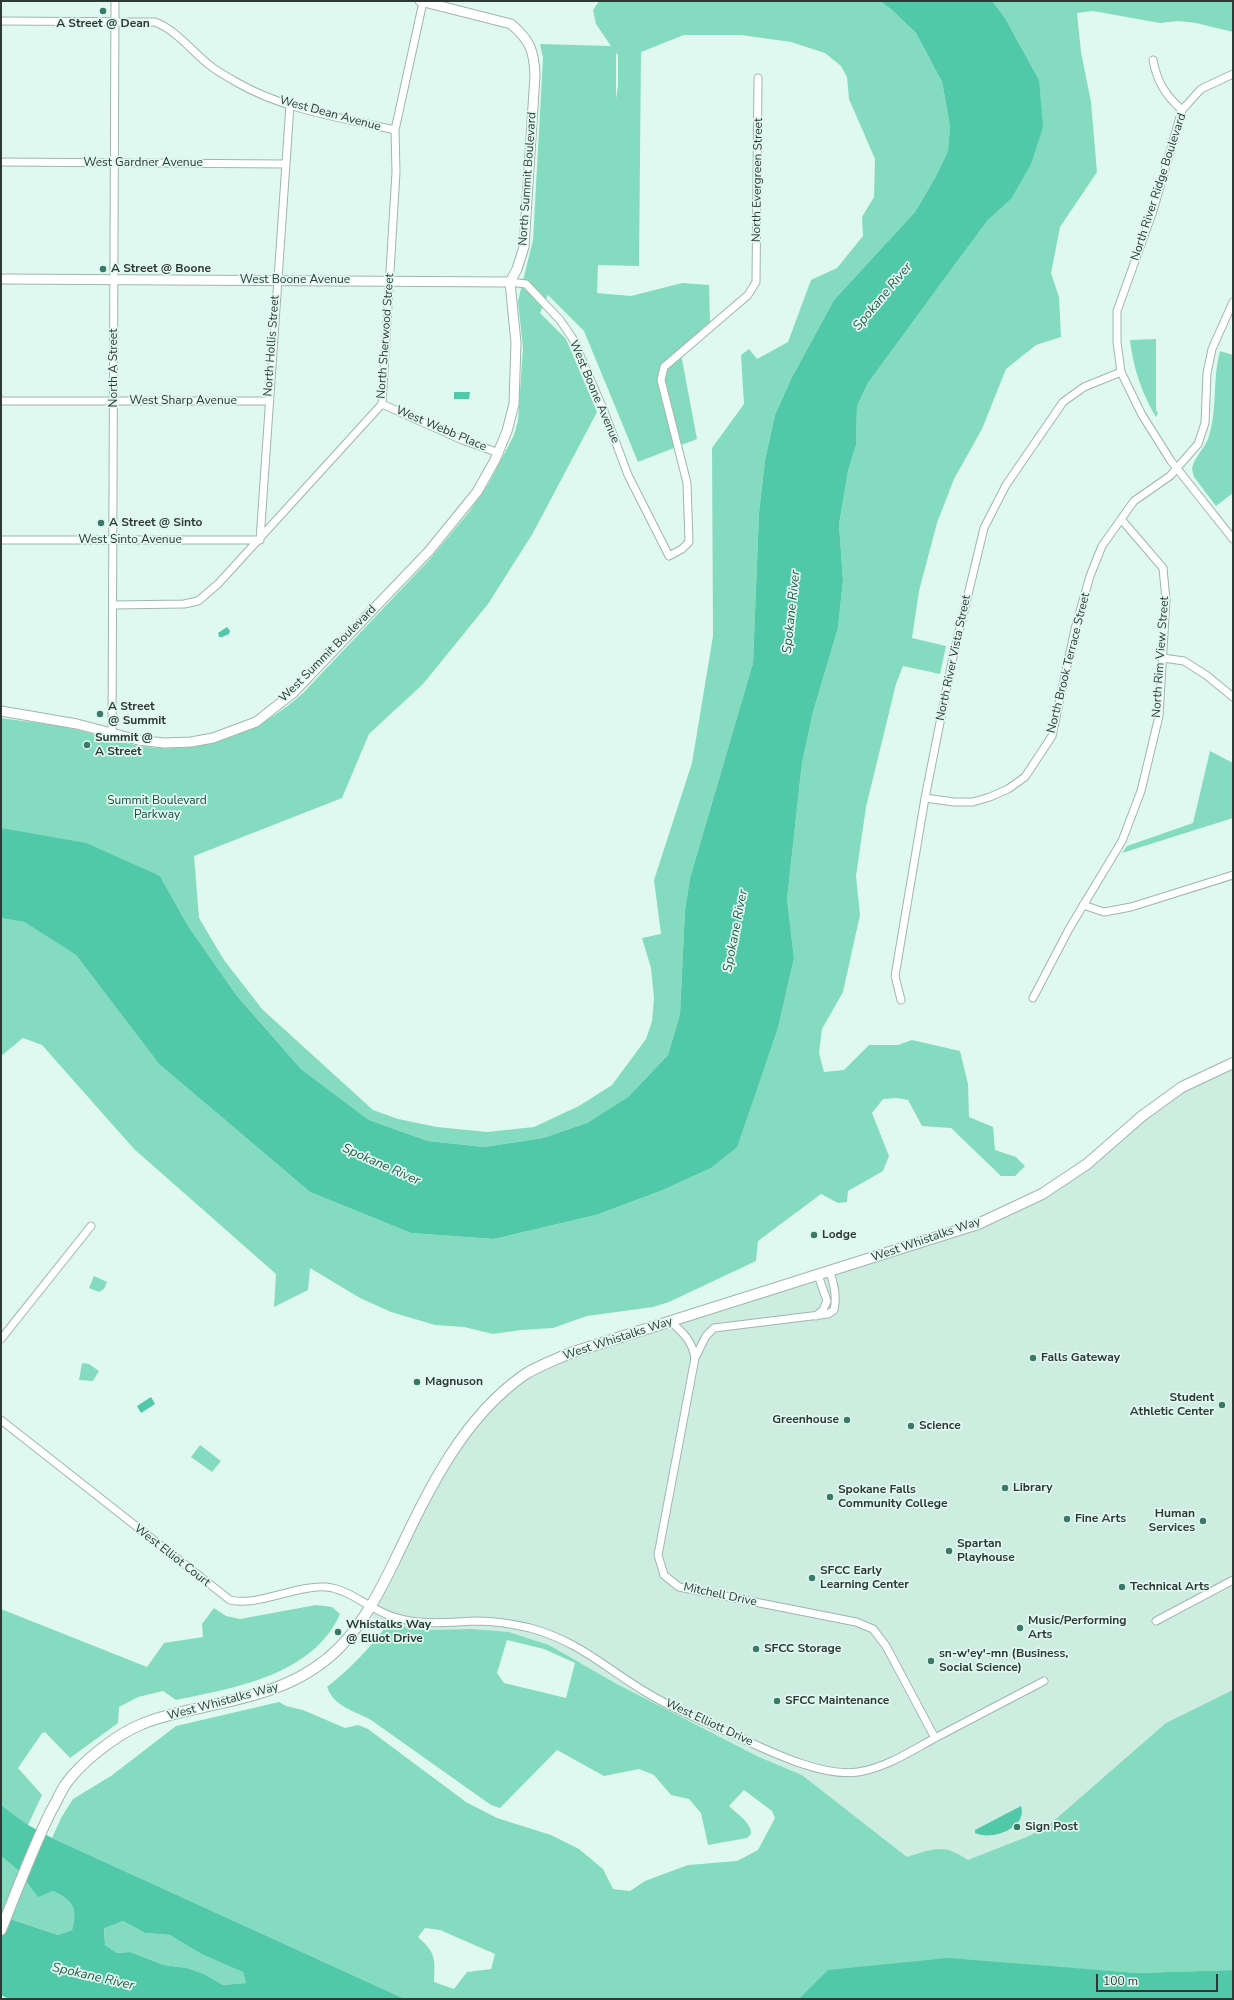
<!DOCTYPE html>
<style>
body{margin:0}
#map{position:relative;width:1234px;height:2000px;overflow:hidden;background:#e0f9f0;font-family:"Nunito Sans",sans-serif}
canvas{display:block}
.frame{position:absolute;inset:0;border:2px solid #2e3835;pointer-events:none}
.scale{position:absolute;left:1096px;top:1974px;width:122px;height:18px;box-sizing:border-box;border:2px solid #2e3835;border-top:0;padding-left:5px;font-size:12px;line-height:14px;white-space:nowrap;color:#2e3835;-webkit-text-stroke:3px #e0f9f0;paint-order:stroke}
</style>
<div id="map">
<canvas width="1234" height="2000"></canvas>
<div class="frame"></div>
<div class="scale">100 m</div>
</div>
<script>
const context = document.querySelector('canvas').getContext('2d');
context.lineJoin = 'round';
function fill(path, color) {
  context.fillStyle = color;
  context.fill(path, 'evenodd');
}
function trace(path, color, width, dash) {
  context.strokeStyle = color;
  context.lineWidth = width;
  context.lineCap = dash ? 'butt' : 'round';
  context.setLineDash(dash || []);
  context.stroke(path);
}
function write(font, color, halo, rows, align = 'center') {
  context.font = font + ' "Nunito Sans",sans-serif';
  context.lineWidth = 3.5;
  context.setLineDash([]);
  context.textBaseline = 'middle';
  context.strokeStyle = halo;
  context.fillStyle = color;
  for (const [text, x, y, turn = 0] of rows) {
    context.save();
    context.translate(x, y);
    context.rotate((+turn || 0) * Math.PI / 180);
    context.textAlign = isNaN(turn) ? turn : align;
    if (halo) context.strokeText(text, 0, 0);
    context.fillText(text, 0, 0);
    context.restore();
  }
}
const built = new Path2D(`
 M1233,1063V1716L1009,1865L907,1857L802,1775L759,1757L615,1683L549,1645L509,1632L473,1629L420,1630L377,1623L371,1613L442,1468L499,1395L570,1353L906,1248L1042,1194L1142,1116Z`);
const green = new Path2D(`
 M599,1H880L892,10L916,33L942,82L950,126L948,151L935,178L915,212L834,300L791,379L775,415L765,460L759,513L753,663L690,878L685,910L680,1014L668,1055L628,1097L587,1123L543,1138L484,1147L428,1141L369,1120L301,1069L237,996L188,926L160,876L1,828V718C28,722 56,724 82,731C104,737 125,744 147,747C206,754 260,732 303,693L430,559L469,512L489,483L514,435L518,421L523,348L518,301L533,240L543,58L540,44L611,46L596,24L593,10ZM684,35H741L791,42L825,53L841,66L847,77L849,99L875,159L874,197L862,217L863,236L837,268L811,280L788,342L757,359L749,349L741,355L744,404L712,448L713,636L692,763L654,880L661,934L642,938L651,968L654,998L652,1021L646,1039L612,1085L579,1106L534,1127L487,1132L437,1127L398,1119L373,1110L262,1009L224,960L199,918L194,856L342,798L369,734L423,684L488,604L533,533L597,412L566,339L540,313L548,295L584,331L638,462L697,439L680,349L710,322L709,285L682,283L631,296L597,293L598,265L639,266L641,52ZM616,53L618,55V85L616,99Z
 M992,1H1233V32L1196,23L1178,21L1160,23L1093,11L1077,13L1081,52L1091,102L1097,172L1060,227L1051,273L1059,297L1061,337L1036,345L1006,369L982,429L954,479L937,523L919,591L912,638L946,646L940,674L903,666L896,684L866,807L856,876L860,915L843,992L822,1029L819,1053L824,1072L844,1070L869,1045H898L912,1040L960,1051L968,1084L969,1117L993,1127L995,1150L1016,1157L1025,1166L1015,1176H1001L951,1128L922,1126L908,1100L897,1098L883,1099L872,1113L889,1156L883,1171L848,1191L847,1202L838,1203L821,1194L758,1241L756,1261L669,1302L653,1307L587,1316L553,1328L521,1330L493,1334L464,1327L435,1325L391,1312L360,1298L310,1268L308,1290L274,1307L276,1274L134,1149L42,1045L23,1038L1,1056V918L24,922L76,955L159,1064L310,1192L411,1233L494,1239L596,1215L663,1190L711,1168L736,1147L778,1028L794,958L787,899L802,763L813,712L838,628L843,580L839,525L848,471L856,445L857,406L868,383L953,267L988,220L1011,199L1039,80L1005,18Z
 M1156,339V410L1158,413L1156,417C1142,394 1133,367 1130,340Z
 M1220,351L1233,355V493L1216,506L1194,477L1192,469C1193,459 1204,449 1208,439C1218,411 1212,380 1220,351Z
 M1210,751L1233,763V818L1122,853L1127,846L1193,823Z
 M94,1276L107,1282L104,1289L99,1292L89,1288Z
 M82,1363L89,1364L99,1371L93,1381L79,1380Z
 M200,1445L221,1461L212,1472L191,1457Z
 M316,1605L332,1607L340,1614C313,1675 235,1688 176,1700L163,1691L138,1697L119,1707L118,1723L70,1758L45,1732L42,1733L18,1768L42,1795L28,1825L1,1805V1609L147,1667L164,1643L203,1637L202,1624L214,1608L226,1616L240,1619Z
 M388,1624L420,1630L473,1629L509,1632L549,1645L615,1683L759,1757L802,1775L907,1857C934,1849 942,1843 968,1860L1029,1836L1049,1825L1166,1723L1233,1690V1970L1137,1973L1067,1968L801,1999H405L52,1838L61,1818L73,1799L111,1776L176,1726L279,1702L286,1706L303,1710L345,1728L358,1725L368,1729L466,1802L497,1818L551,1835L579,1849L603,1869L613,1889L630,1891L645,1881L688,1865L737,1861L758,1850L775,1818L772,1811L744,1790L729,1806C736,1813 752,1823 751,1834L747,1838L708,1845L701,1813L689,1799L671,1795L654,1775L639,1769L604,1776L557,1750L500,1808L491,1805L371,1720C355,1711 334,1707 327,1687C350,1669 370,1648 388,1624ZM507,1640L544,1649L575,1663L566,1698L504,1683L497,1673ZM425,1928L440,1930L495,1954L491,1969L467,1972L454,1989L434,1982C435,1958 436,1953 418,1937Z
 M1,1856L18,1870L38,1896L53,1891C73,1901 78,1907 72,1930L58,1935L1,1916Z
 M123,1921L145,1933L170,1935L243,1972L246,1983L223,1985L204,1974L187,1968L164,1965L130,1952L117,1953L105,1945L104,1927Z`);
const water = new Path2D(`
 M880,1H992L1005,18L1039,80L1043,127L1031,164L1011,199L988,220L953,267L868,383L857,406L856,445L848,471L839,525L843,580L838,628L813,712L802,763L787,899L794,958L778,1028L737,1147L711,1168L663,1190L596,1215L494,1239L411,1233L310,1192L159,1064L76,955L24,922L1,918V828L86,843L160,876L188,926L237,996L301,1069L369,1120L428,1141L484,1147L543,1138L587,1123L628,1097L668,1055L680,1014L685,910L690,878L753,663L759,513L765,460L775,415L791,379L834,300L915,212L935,178L948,151L950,126L942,82L916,33L892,10Z
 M454,392H470L469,399H454Z
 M227,627L230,631L229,634L222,637H219L218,633Z
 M151,1397L155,1404L141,1413L137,1406Z
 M1,1805L28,1825L52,1838L405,1999H9L1,1995V1916L58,1935L72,1930C78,1907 73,1901 53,1891L38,1897L18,1870L1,1856ZM123,1921L145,1933L170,1935L202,1954L243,1972L246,1983L223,1985L204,1974L187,1968L164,1965L130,1952L117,1953L105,1945L104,1928Z
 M1021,1806C1028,1829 990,1841 975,1833V1830Z
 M948,1958L1137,1973L1233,1970V1999H799L828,1970Z`);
const street = new Path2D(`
 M1,21L155,22C178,31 192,52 212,67C220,73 229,78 238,83C285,110 343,118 395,130
 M1153,60C1157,82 1166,96 1182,110
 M1233,74L1201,89L1182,110L1153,211L1117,311V342L1121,372L1142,415L1171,461L1233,539
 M1,162L285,164
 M510,282L526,284L560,320L573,339L604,411L628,475L669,556L682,549L689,542L687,483L661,380L664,367L748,295L756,282L758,78
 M1,401H268
 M382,404L460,439L499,453
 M1,540H260L290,105
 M114,605L184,604L198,601L218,584L382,404L396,172L395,130L423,2
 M1163,658L1184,661L1206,675L1233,697
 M112,734L115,1
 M925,798L954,802H973L990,797L1008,789L1025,777L1052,736L1075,629L1090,576L1102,546L1134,501L1170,476L1198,444L1205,423L1207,373L1212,349L1233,302
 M1083,905L1104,912L1131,907L1233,875
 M1033,998L1069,929L1122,841L1141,791L1159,716L1166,600L1163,568L1121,519
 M901,1000L895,976L925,798L953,657L984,528L1006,485L1063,402L1084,387L1121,372
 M830,1272C834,1285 837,1296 834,1310L828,1314L714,1328L706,1336L695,1358L658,1555L664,1575L679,1587L856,1622L873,1629L886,1646L935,1738
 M816,1316L823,1310L827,1301L818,1275
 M670,1321C683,1333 692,1340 695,1358
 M1,1339L91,1226
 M1,1420L230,1600C257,1607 296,1585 326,1587C350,1589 370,1610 394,1617C422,1626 449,1622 477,1621C495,1621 513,1624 530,1628C581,1642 606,1669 649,1694C672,1708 696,1718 721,1729C757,1745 818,1778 858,1772C885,1768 911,1751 935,1738C971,1719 1008,1700 1044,1681
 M1156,1621L1233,1580`);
const secondary = new Path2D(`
 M1,279L510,282
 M1,711L77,724L138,740L164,743L191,742L213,738L256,722L293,693L429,551L477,492L495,460L507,431L514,404L516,343L510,282L517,269L524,247L535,75C534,51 530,40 511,24L420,1`);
const primary = new Path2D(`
 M1,1930C17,1890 32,1850 51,1811C56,1803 60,1793 65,1785C81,1762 117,1734 142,1724C165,1714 193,1710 217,1704C263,1694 306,1682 340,1647C364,1622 380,1591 395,1560C427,1493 461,1419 524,1375C537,1366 555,1360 570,1353L978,1224L1042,1194L1087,1164L1142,1116L1182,1087L1233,1063`);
const markers = [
 [103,11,4,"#3a7967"],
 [103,269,4,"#3a7967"],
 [101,523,4,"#3a7967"],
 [100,714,4,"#3a7967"],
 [87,745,4,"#3a7967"],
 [814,1235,4,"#3a7967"],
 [1033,1358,4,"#3a7967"],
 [417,1382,4,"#3a7967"],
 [1222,1405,4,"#3a7967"],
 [847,1420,4,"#3a7967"],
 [911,1426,4,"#3a7967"],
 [1005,1488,4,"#3a7967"],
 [830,1497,4,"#3a7967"],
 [1067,1519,4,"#3a7967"],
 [1203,1521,4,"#3a7967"],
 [949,1551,4,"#3a7967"],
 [812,1578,4,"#3a7967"],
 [1122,1587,4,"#3a7967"],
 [1020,1628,4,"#3a7967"],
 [338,1632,4,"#3a7967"],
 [756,1649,4,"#3a7967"],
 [931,1661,4,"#3a7967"],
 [777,1701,4,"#3a7967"],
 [1017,1827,4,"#3a7967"]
];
const poiNames = [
 ["A Street @ Dean",103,24,"center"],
 ["A Street @ Boone",111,269],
 ["A Street @ Sinto",109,523],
 ["A Street",108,707],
 ["@ Summit",108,721],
 ["Summit @",95,738],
 ["A Street",95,752],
 ["Lodge",822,1235],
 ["Falls Gateway",1041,1358],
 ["Magnuson",425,1382],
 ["Student",1214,1398,"right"],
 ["Athletic Center",1214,1412,"right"],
 ["Greenhouse",839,1420,"right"],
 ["Science",919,1426],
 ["Library",1013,1488],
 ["Spokane Falls",838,1490],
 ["Community College",838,1504],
 ["Human",1195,1514,"right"],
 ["Services",1195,1528,"right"],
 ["Fine Arts",1075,1519],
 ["Spartan",957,1544],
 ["Playhouse",957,1558],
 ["SFCC Early",820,1571],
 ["Learning Center",820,1585],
 ["Technical Arts",1130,1587],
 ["Music/Performing",1028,1621],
 ["Arts",1028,1635],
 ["Whistalks Way",346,1625],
 ["@ Elliot Drive",346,1639],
 ["SFCC Storage",764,1649],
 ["sn-w'ey'-mn (Business,",939,1654],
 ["Social Science)",939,1668],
 ["SFCC Maintenance",785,1701],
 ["Sign Post",1025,1827]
];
const streetNames = [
 ["West Dean Avenue",330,114,15],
 ["West Gardner Avenue",143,163],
 ["North Summit Boulevard",528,179,-86],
 ["North Evergreen Street",758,180,-89],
 ["North River Ridge Boulevard",1159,187,-72],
 ["West Boone Avenue",295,280],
 ["North Sherwood Street",386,336,-86],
 ["North Hollis Street",272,346,-86],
 ["North A Street",114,368,-90],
 ["West Boone Avenue",594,392,67],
 ["West Sharp Avenue",183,401],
 ["West Webb Place",441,429,23],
 ["West Sinto Avenue",130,540],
 ["West Summit Boulevard",328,654,-45],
 ["North Rim View Street",1161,657,-86],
 ["North River Vista Street",954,658,-78],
 ["North Brook Terrace Street",1069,663,-76],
 ["West Whistalks Way",926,1240,-19],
 ["West Whistalks Way",618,1339,-18],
 ["West Elliot Court",172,1556,38],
 ["Mitchell Drive",720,1595,12],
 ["West Whistalks Way",223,1702,-15],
 ["West Elliott Drive",709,1723,25]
];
const parkNames = [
 ["Summit Boulevard",157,801],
 ["Parkway",157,815]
];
const waterNames = [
 ["Spokane River",883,297,-50],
 ["Spokane River",792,612,-84],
 ["Spokane River",736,931,-79],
 ["Spokane River",381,1165,24],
 ["Spokane River",93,1977,13]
];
fill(built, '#cdede1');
fill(green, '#85dbc0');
fill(water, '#51c8a8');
trace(street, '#9fb6ae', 9);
trace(secondary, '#9fb6ae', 11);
trace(primary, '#9fb6ae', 12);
trace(street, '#fff', 7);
trace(secondary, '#fff', 9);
trace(primary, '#fff', 10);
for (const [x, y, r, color] of markers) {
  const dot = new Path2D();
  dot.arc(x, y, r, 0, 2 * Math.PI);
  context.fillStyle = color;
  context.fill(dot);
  trace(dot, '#e0f9f0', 1.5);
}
write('bold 12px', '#2e3835', '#e0f9f0', poiNames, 'left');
write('12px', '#2e3835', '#e0f9f0', streetNames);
write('12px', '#174a3d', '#e0f9f0', parkNames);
write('italic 13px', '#27594b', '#e0f9f0', waterNames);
</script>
